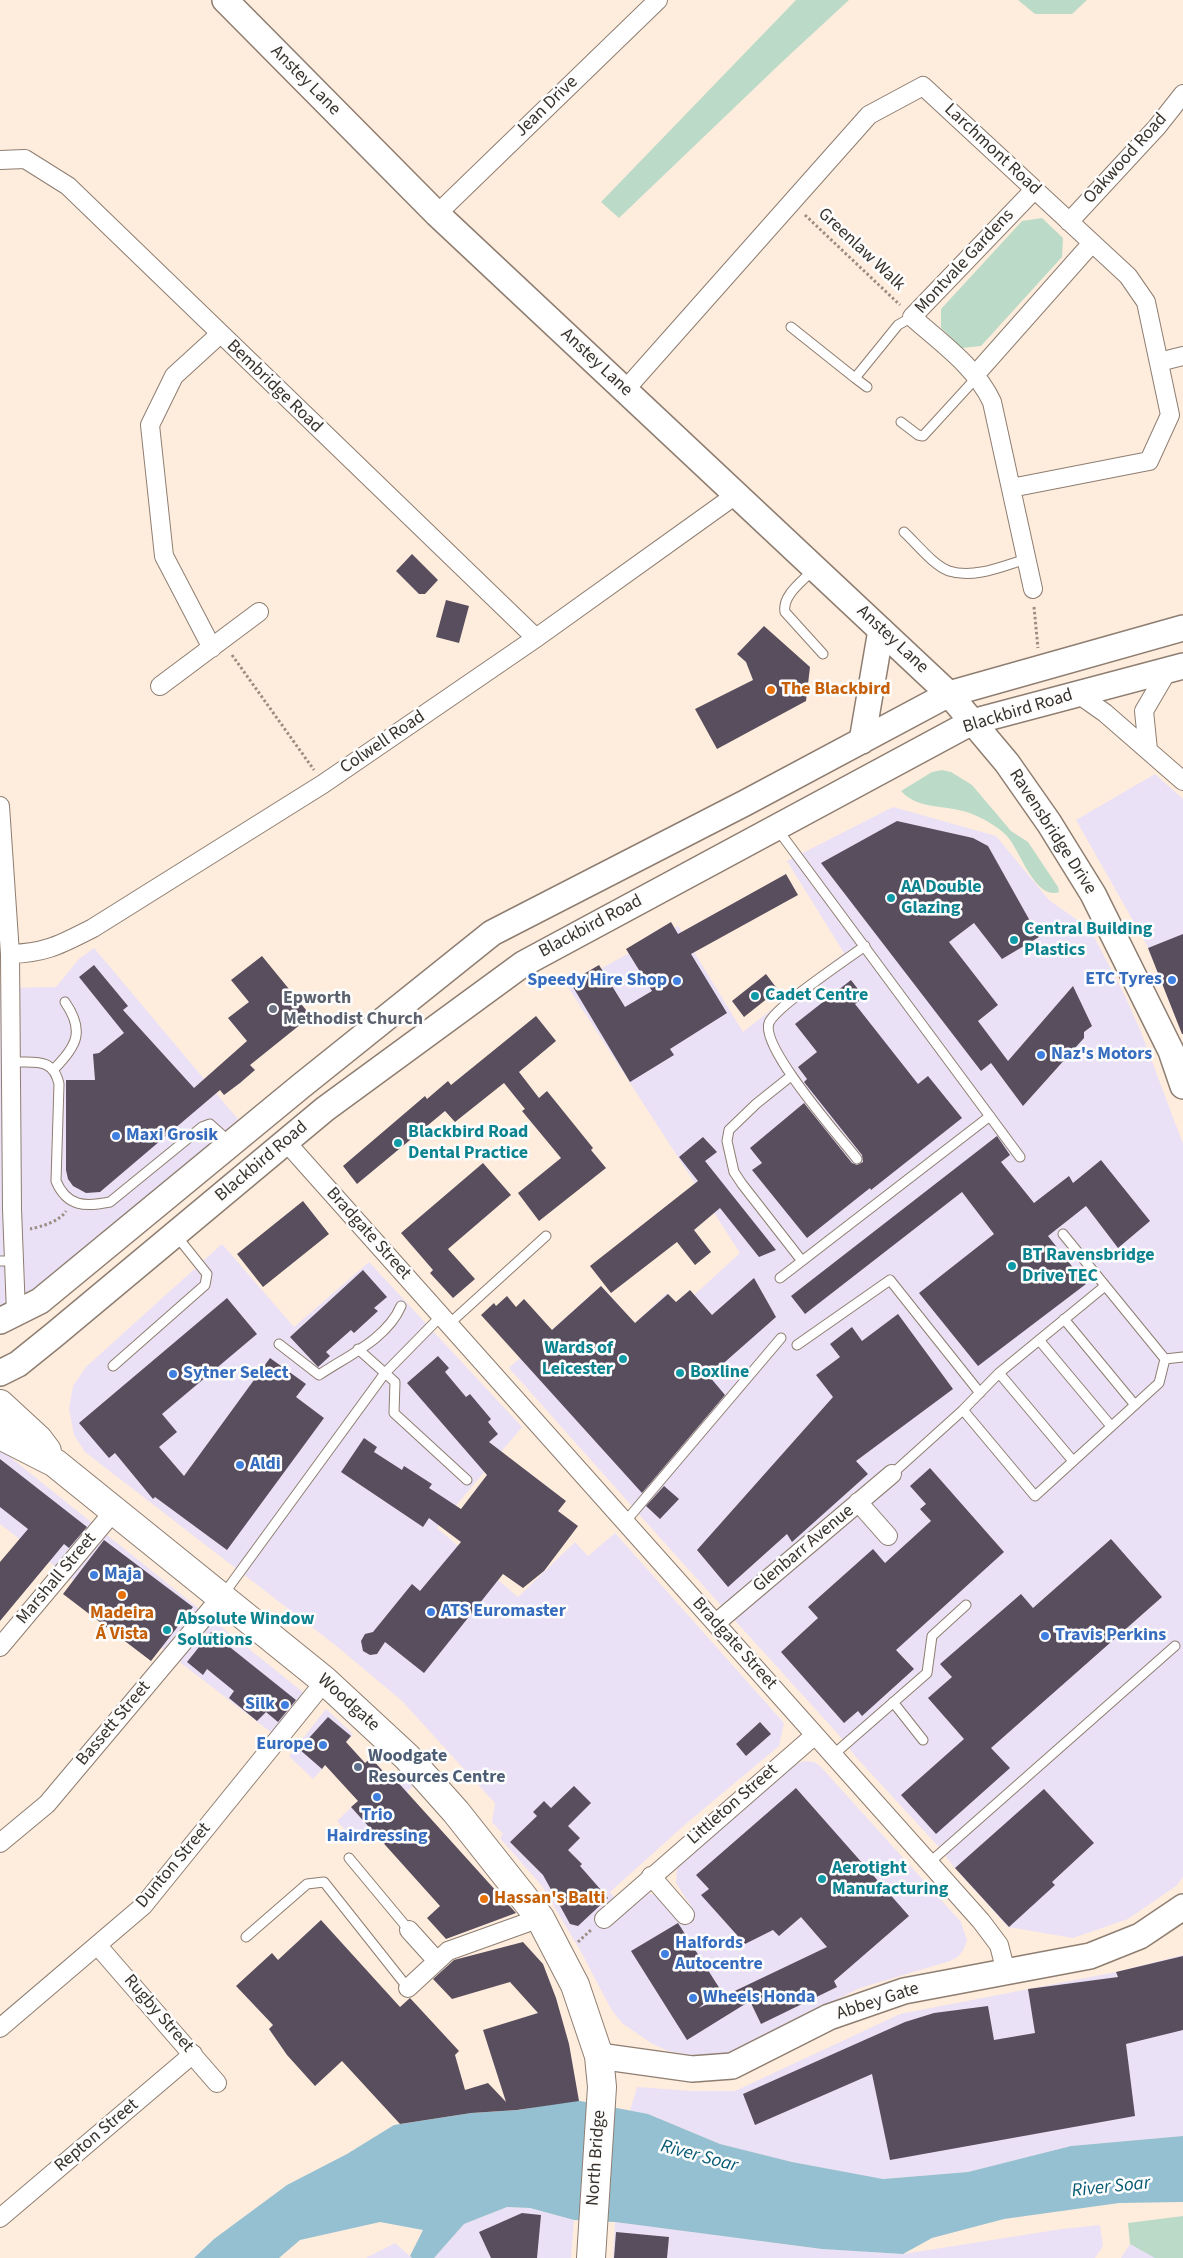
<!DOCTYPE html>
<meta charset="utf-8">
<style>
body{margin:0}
canvas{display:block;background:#feecdd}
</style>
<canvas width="1183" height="2258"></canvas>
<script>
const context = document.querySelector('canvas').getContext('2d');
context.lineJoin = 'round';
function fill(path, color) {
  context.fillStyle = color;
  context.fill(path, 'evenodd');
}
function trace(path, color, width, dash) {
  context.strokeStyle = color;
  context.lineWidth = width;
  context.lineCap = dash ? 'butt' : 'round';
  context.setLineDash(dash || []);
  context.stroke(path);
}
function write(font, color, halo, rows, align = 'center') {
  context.font = font + ' "Source Sans 3",sans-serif';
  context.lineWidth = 5;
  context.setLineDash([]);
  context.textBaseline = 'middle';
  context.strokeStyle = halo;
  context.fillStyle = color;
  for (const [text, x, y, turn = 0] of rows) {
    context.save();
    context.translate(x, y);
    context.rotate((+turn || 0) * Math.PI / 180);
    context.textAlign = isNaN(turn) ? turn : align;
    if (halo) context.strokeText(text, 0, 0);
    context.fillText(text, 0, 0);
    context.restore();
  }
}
const commercial = new Path2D(`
 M1155,774L1183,799V1029L1148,947L1076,820Z
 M893,807L996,836L1049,900L1090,929L1125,996L1141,1032L1183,1144V1877L1176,1886L1128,1919L1073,1938L1008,1927L955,1868L937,1845L855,1756L838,1734L679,1559L509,1368L601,1286L635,1323L667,1293L680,1308L740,1253L568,987L678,926L743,1032L844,953L787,861Z
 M94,948L247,1130L0,1321V988L56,987L79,959Z
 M222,1244L294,1327L369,1262L522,1427L437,1528L518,1597L575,1542L588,1556L615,1533L784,1723L779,1746L688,1822L610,1892L614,1897L598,1913L607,1924L647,1892L659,1897L679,1921L692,1908L676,1883L677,1870L684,1857L794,1765L805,1761L814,1762L821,1767L961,1922L967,1940L964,1949L958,1957L950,1961L860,1988L727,2054L699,2056L668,2051L651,2043L622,2023L611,2009L580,1950L542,1886L500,1838L503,1834L492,1822L495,1803L402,1701L339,1648L85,1452L74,1435L69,1409L73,1386L86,1367Z
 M0,1449L304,1693L272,1733L0,1524Z
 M326,1709L353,1734L313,1779L289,1756Z
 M403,1774L413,1786L355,1841L337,1821L383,1777Z
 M1183,1955V2136L1071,2146L968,2172L882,2179L792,2162L720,2144L648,2114L630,2111L637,2087L692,2091H735L900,2014L1116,1972Z
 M507,2207L530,2208L574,2220L571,2258H434L464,2224Z
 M615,2222L822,2249L903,2254L1062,2229L1100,2225L1103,2246L1095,2258H613Z
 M395,2243L412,2258H366Z
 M1130,2244L1183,2251V2258H1121Z`);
const green = new Path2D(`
 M796,0H849L782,62L619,218L601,202Z
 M1018,0H1087L1072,14H1035Z
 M1042,218L1063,238L1062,257L981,346L962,348L941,328V309L1022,221Z
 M942,770L951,772L972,785L1011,831L1028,842L1058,887L1059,892C1034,901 1019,846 1005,834C996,826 983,818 972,814C949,804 919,811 901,791L932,772Z
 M1183,2216V2258H1155L1130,2244L1128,2223Z`);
const water = new Path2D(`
 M575,2100L648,2114L720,2144L792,2162L883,2179L968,2172L1071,2146L1183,2136V2202L1119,2203L1004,2219L932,2238L903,2254L822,2249L615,2222L574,2220L530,2208L507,2207L464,2224L434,2258H412L410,2256L423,2230L380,2222L300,2240L279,2258H194L214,2239L287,2185L347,2154L394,2125L471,2113L519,2110Z`);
const building = new Path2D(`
 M412,554L438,580L425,594H419L396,571Z
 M446,600L469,606L459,643L436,637Z
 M764,626L810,667L806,701L717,749L695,709L753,680L746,662L737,654Z
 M897,821L973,838L988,846L1039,937L1002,959L974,923L949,942L998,1005L978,1021L1008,1061L1073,986L1092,1026L1084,1032V1038L1023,1106L991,1063L981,1071L821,863Z
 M786,874L798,895L691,954L727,1013L670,1049L674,1055L630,1082L570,982L599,965L625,1007L652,991L626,949L671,922L678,934Z
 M1183,934V1034H1182L1148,948Z
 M262,956L311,1016L250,1065L255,1070L240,1083L224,1095L220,1090L100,1192L86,1193L73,1186L68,1179L66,1170V1080H95L93,1054L99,1053L124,1033L79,977L94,965L128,1006L123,1010L194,1088L247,1041L228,1018L249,1002L231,980Z
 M766,974L778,990L744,1017L732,1001Z
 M851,980L864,997L855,1004L918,1084L928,1076L962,1118L871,1190L870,1188L807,1238L752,1170L762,1163L750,1148L804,1103L852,1163L857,1165L863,1162L862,1155L804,1082L807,1079L798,1067L817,1052L795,1024Z
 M536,1016L556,1041L519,1072L539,1098L547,1091L593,1148L591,1150L606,1168L539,1221L518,1193L561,1158L522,1111L525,1109L504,1083L455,1122L445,1111L357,1184L343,1166L425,1096L427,1099L448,1081L451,1085Z
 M997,1136L1010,1155L1001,1162L1034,1203L1069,1176L1073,1183L1101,1160L1150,1221L1118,1248L1086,1206L1048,1236L1086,1284L978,1366L919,1293L994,1234L962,1192L805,1314L791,1296Z
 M703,1137L717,1152L705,1161L776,1250L759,1257L720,1208L694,1230L711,1252L695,1265L677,1242L611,1293L590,1266L698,1181L679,1157Z
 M483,1163L511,1195L448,1249L475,1279L453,1298L430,1273L433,1270L401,1233Z
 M303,1201L329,1234L263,1287L237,1254Z
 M363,1270L387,1297L374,1308L378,1311L354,1333L351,1330L326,1352L330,1356L318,1367L290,1337Z
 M754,1278L776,1317L709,1376L725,1395L642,1493L481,1315L494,1303L496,1306L507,1296L516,1307L524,1299L552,1330L601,1286L635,1323L668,1294L676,1302L690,1290L712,1315Z
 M227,1298L257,1334L162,1414L177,1432L159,1447L184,1476L270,1358L306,1384L296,1397L324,1418L227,1550L155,1497L153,1499L115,1453L109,1458L79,1423Z
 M898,1314L953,1389L856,1461L868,1474L792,1542L787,1534L728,1587L697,1550L833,1397L816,1375L840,1357L830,1344L852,1327L862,1341Z
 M438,1356L449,1368L445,1372L466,1397L470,1394L491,1419L488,1422L498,1434L489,1442L566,1501L558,1511L578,1526L544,1571L523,1588L503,1574L424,1673L385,1642L377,1654L370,1655L363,1651L361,1641L365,1634L373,1632L412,1584L420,1591L461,1542L429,1518L423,1527L341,1472L364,1438L377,1447L374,1452L402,1470L404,1466L432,1484L429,1488L461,1509L487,1475L407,1383Z
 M0,1459L87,1527L69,1548L64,1544L0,1621V1562L28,1529L0,1507Z
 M930,1468L1004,1552L896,1650L914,1669L862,1716L858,1711L844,1723L781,1652L818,1618L808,1607L873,1549L885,1563L931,1521L920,1509L926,1504L910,1486Z
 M664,1486L679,1499L660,1519L646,1506Z
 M1111,1539L1162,1597L991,1748L1010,1768L936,1834L901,1795L964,1739L928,1698L952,1677L940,1664L1021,1594L1033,1608Z
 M104,1540L193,1607L151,1661L63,1594Z
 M211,1632L296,1700L278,1722L266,1712L257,1721L229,1698L234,1691L207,1669L203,1675L187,1662Z
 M328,1717L351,1736L346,1742L365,1763L371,1758L390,1779L394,1778L516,1913L446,1939L427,1918L440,1906L351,1807L358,1801L325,1765L322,1769L299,1749Z
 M760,1722L771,1734L746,1756L736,1744Z
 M574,1786L591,1803L568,1826L580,1838L568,1850L582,1864L580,1866L608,1898L578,1926L570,1924L543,1875L510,1842L537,1816L533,1812L544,1801L551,1808Z
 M796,1788L909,1916L834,1981L837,1987L761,2024L750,2001L687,2040L631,1951L678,1923L720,1989L699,2008L827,1947L801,1917L779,1936L773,1930L745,1944L701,1895L709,1889L696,1875Z
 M1044,1789L1094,1843L1052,1882L1055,1885L1009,1927L955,1868Z
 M321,1920L400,2007L410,1998L459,2051L455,2055L465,2090L488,2083L506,2102L483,2030L538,2013L510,1982L452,1999L433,1979L454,1960L523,1942L543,1964L556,1998L569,2044L579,2101L517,2110L471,2113L400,2124L342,2061L315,2086L287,2055L269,2029L273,2025L236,1986L272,1953L278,1960Z
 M1183,1956V2030L1126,2044L1135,2116L890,2160L872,2074L755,2125L743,2094L905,2022L934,2013L988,2006L994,2040L1035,2033L1028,1989L1118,1977L1116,1972Z
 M522,2213L541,2215L537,2258H491L479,2232Z
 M616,2232L669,2237L667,2258H614Z`);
const path = new Path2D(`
 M805,215L900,305
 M1034,607L1038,648
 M232,655L314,770
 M30,1229C41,1227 60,1221 66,1211
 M578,1942L592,1929`);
const lane = new Path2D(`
 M791,327L855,378L898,325L912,317
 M855,378L867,387
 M901,422L918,435L923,436L977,377
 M904,532C917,544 933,565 949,571C974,579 1003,566 1026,559
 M813,570C803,581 782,595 785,612L823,654
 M778,830L1020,1157
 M12,1062C35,1063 53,1057 59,1084L56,1181C67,1207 85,1207 110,1202L202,1127L210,1124L230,1142
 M54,1069C77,1046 85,1031 65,1002
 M791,1076L756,1104L729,1130L727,1141L734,1172L742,1184L802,1261
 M857,1159C840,1137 760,1047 769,1023C775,1007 847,959 865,946
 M1063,1234L1165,1359
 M0,1261H15
 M780,1278L990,1116
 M1064,1319L1135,1405
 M449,1324L546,1236
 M1039,1340L1111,1426
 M279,1344L319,1375C347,1356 387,1339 401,1306
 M797,1345L890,1280L980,1393
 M358,1349L395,1382L394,1413L467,1480
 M1165,1359L1183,1357
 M113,1366L205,1285L207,1274L175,1234
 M963,1410L999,1373
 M1073,1461L999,1373L1105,1286
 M892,1474L963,1410L1035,1496L1159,1383L1165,1359
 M625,1522L781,1338
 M223,1595L385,1373L441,1316
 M893,1702L923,1740
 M833,1755L927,1673L932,1636L966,1605
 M349,1858L409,1930
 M929,1863L1175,1646
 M246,1937L307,1884L324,1882L408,1988`);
const street = new Path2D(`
 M0,160L25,159L68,186L536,638
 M437,214L658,0
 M1069,222L1157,127L1183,94
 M1159,362L1183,356
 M975,375L1092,243
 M625,390L869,115L923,86L1128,276L1146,302L1170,415L1149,461L1011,488
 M1033,589L992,402C976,367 940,342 912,317L1034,190
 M212,648L164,556L150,425L174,376L220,334
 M160,686L259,612
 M1078,694L1105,713L1183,781
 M1148,750L1144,711L1168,670
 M0,806L10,954L12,1209L16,1313
 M10,954C47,953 61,944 93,928L323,784L536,638L737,494
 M287,1143L981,1921L999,1945L1006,1972
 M858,1502L888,1536
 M716,1623L892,1474
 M0,1647L114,1511
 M0,1843L47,1804L221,1597
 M651,1876L685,1915
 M604,1919L815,1735
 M409,1930L437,1961
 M98,1946L217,2083
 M408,1988L448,1951L540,1918
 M0,2028L143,1906L325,1681
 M0,2218L193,2054`);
const secondary = new Path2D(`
 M225,0L437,214L949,694L1007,763L1049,823L1093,894L1171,1051L1183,1086
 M862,741L881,630
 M0,1321L40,1301L301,1086L492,933L745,803L949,694L1183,628
 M0,1373L18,1364L54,1335L325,1109L523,964L972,722L1183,666
 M599,2056L692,2069L732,2066L829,2017L904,1991L1090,1956L1140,1936L1183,1907`);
const primary = new Path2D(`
 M0,1404L38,1439L47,1451
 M0,1435L55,1463L325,1681L407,1757L456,1812L540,1918L575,1985L599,2056L602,2087L591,2258`);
const markers = [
 [771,690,5,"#e8710a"],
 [891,898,5,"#0f9aa8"],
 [1014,940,5,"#0f9aa8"],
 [1172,980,5,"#3f7fe0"],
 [677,981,5,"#3f7fe0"],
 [755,996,5,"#0f9aa8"],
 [273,1009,5,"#6b7280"],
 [1041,1055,5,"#3f7fe0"],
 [116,1136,5,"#3f7fe0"],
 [398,1143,5,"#0f9aa8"],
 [1012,1266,5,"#0f9aa8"],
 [623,1359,5,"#0f9aa8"],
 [680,1373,5,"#0f9aa8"],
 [173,1374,5,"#3f7fe0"],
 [240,1465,5,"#3f7fe0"],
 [94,1575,5,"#3f7fe0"],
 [122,1595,5,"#e8710a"],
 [431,1612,5,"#3f7fe0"],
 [167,1630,5,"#0f9aa8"],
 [1045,1636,5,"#3f7fe0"],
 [285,1705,5,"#3f7fe0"],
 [323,1745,5,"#3f7fe0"],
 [358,1767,5,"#5c6f8a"],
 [377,1797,5,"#3f7fe0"],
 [822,1879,5,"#0f9aa8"],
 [484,1899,5,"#e8710a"],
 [665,1954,5,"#3f7fe0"],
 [693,1998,5,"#3f7fe0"]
];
const streetNames = [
 ["Anstey Lane",305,81,45],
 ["Jean Drive",547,107,-44],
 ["Larchmont Road",992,150,43],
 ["Oakwood Road",1126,159,-48],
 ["Greenlaw Walk",861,250,43],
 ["Montvale Gardens",965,262,-47],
 ["Anstey Lane",596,363,43],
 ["Bembridge Road",274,387,44],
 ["Anstey Lane",892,640,43],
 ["Blackbird Road",1018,712,-17],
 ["Colwell Road",383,743,-34],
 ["Ravensbridge Drive",1052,832,57],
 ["Blackbird Road",591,927,-28],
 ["Blackbird Road",262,1162,-40],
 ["Bradgate Street",368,1234,48],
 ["Glenbarr Avenue",804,1549,-40],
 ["Marshall Street",57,1579,-50],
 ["Bradgate Street",734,1644,48],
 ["Woodgate",348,1703,42],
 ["Bassett Street",114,1724,-50],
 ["Littleton Street",733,1805,-41],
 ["Dunton Street",174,1866,-50],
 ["Abbey Gate",878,2002,-18],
 ["Rugby Street",158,2014,49],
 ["Repton Street",97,2136,-40],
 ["North Bridge",597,2158,-86]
];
const foodNames = [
 ["The Blackbird",781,690],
 ["Madeira",122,1614,"center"],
 ["Á Vista",122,1635,"center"],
 ["Hassan's Balti",494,1899]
];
const cultureNames = [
 ["AA Double",901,888],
 ["Glazing",901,909],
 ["Central Building",1024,930],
 ["Plastics",1024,951],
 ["Cadet Centre",765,996],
 ["Blackbird Road",408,1133],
 ["Dental Practice",408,1154],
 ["BT Ravensbridge",1022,1256],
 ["Drive TEC",1022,1277],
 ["Wards of",613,1349,"right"],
 ["Leicester",613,1370,"right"],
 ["Boxline",690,1373],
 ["Absolute Window",177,1620],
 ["Solutions",177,1641],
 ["Aerotight",832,1869],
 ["Manufacturing",832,1890]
];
const shopNames = [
 ["ETC Tyres",1162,980,"right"],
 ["Speedy Hire Shop",667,981,"right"],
 ["Naz's Motors",1051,1055],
 ["Maxi Grosik",126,1136],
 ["Sytner Select",183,1374],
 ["Aldi",250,1465],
 ["Maja",104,1575],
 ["ATS Euromaster",441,1612],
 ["Travis Perkins",1055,1636],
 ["Silk",275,1705,"right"],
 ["Europe",313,1745,"right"],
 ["Trio",377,1816,"center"],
 ["Hairdressing",377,1837,"center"],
 ["Halfords",675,1944],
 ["Autocentre",675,1965],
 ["Wheels Honda",703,1998]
];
const worshipNames = [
 ["Epworth",283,999],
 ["Methodist Church",283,1020]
];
const serviceNames = [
 ["Woodgate",368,1757],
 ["Resources Centre",368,1778]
];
const waterNames = [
 ["River Soar",699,2157,15],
 ["River Soar",1111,2188,-6]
];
fill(commercial, '#ebe1f6');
fill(green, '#bbdbc8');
fill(water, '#95c0d2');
fill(building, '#594e5d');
trace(lane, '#8e7e71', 11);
trace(street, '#8e7e71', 20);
trace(secondary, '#8e7e71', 28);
trace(primary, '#8e7e71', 30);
trace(path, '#9a8e83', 3, [2.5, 2.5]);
trace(lane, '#fff', 9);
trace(street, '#fff', 18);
trace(secondary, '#fff', 25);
trace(primary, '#fff', 28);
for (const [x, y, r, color] of markers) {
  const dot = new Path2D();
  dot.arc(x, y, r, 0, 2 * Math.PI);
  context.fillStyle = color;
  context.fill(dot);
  trace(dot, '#fdfdfd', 2);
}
write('18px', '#38322c', '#fdfdfd', streetNames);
write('bold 18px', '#c56008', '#fdfdfd', foodNames, 'left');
write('bold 18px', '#0d838f', '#fdfdfd', cultureNames, 'left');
write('bold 18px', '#366cbe', '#fdfdfd', shopNames, 'left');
write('bold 18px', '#5b616d', '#fdfdfd', worshipNames, 'left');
write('bold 18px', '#4e5e75', '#fdfdfd', serviceNames, 'left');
write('italic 19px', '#055a74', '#fdfdfd', waterNames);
</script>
